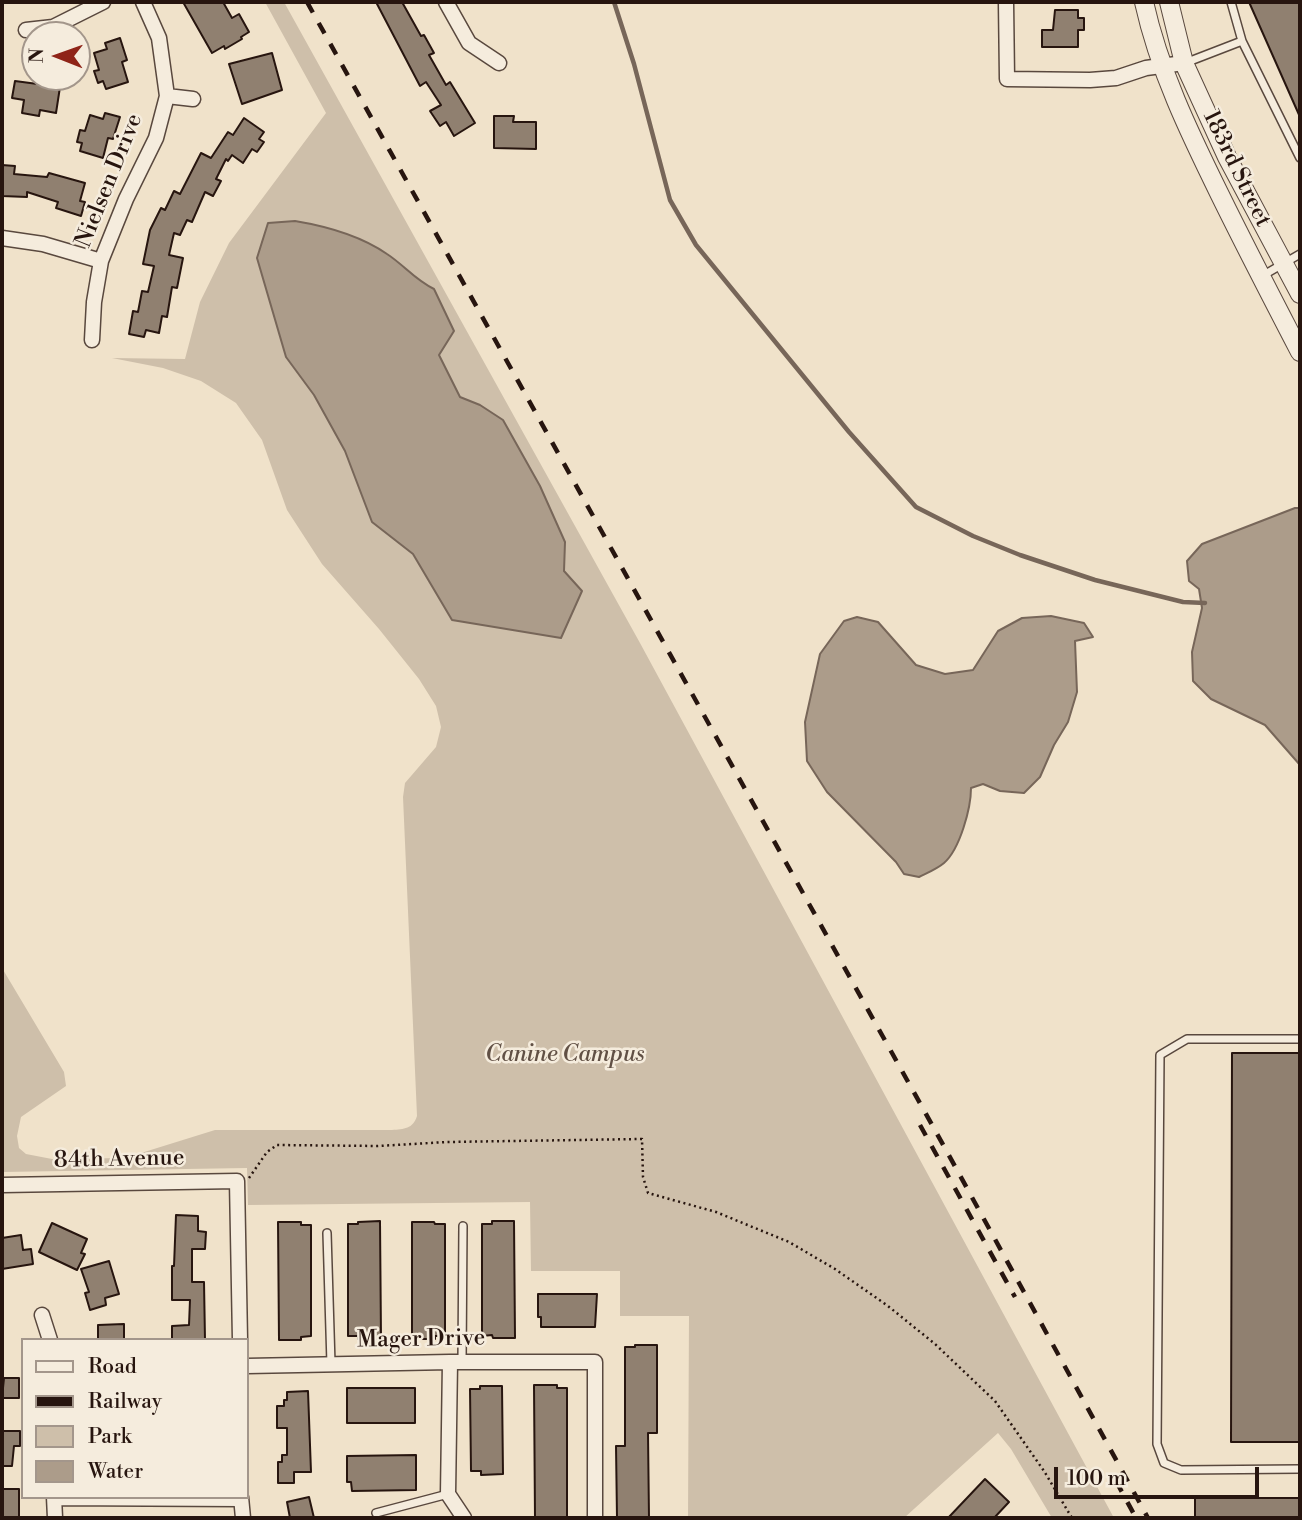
<!DOCTYPE html>
<style>
body{margin:0}
#map{position:relative;width:1302px;height:1520px;overflow:hidden;background:#f0e2ca;font-family:"Libre Bodoni",serif}
canvas{display:block}
.frame{position:absolute;inset:0;border:4px solid #27150f;pointer-events:none}
.legend{position:absolute;left:21px;top:1338px;width:228px;height:161px;box-sizing:border-box;background:#f5ecdd;border:2px solid #a3968b;margin:0;padding:9px 12px;list-style:none;font-size:21px;color:#27150f}
.legend li{display:flex;align-items:center;gap:14px;height:35px}
.legend b{width:35px;border:2px solid #a3968b}
.north{position:absolute;left:21px;top:21px;width:70px;height:70px;box-sizing:border-box;background:#f5ecdd;border:2px solid #a3968b;border-radius:50%;rotate:271deg;font-size:19px;font-weight:700;line-height:28px;text-align:center;color:#27150f}
.north::after{content:'';display:block;margin:auto;width:24px;height:32px;background:#8f2418;clip-path:polygon(50% 0,100% 100%,50% 72%,0 100%)}
.scale{position:absolute;left:1054px;top:1467px;width:205px;height:32px;box-sizing:border-box;border:4px solid #27150f;border-top:0;padding-left:9px;font-size:21px;line-height:24px;white-space:nowrap;color:#27150f;-webkit-text-stroke:5px #f5ecdd;paint-order:stroke}
</style>
<div id="map">
<canvas width="1302" height="1520"></canvas>
<div class="frame"></div>
<ul class="legend">
<li><b style="height:9px;background:#f5ecdd"></b>Road</li>
<li><b style="height:9px;background:#27150f"></b>Railway</li>
<li><b style="height:19px;background:#cebfaa"></b>Park</li>
<li><b style="height:19px;background:#ac9c8a"></b>Water</li>
</ul>
<div class="north">N</div>
<div class="scale">100 m</div>
</div>
<script>
const context = document.querySelector('canvas').getContext('2d');
context.lineJoin = 'round';
function fill(path, color) {
  context.fillStyle = color;
  context.fill(path, 'evenodd');
}
function trace(path, color, width, dash) {
  context.strokeStyle = color;
  context.lineWidth = width;
  context.lineCap = dash ? 'butt' : 'round';
  context.setLineDash(dash || []);
  context.stroke(path);
}
function write(font, color, halo, rows, align = 'center') {
  context.font = font + ' "Libre Bodoni",serif';
  context.lineWidth = 5;
  context.setLineDash([]);
  context.textBaseline = 'middle';
  context.strokeStyle = halo;
  context.fillStyle = color;
  for (const [text, x, y, turn = 0] of rows) {
    context.save();
    context.translate(x, y);
    context.rotate((+turn || 0) * Math.PI / 180);
    context.textAlign = isNaN(turn) ? turn : align;
    if (halo) context.strokeText(text, 0, 0);
    context.fillText(text, 0, 0);
    context.restore();
  }
}
const green = new Path2D(`
 M265,2H284L640,643L1114,1518H1052L1011,1449L998,1433L904,1518H688L689,1316H620V1271H531L530,1202L248,1205L247,1168L2,1172V968L64,1072L66,1086L21,1117L17,1136L19,1148L26,1154L52,1159L125,1158L215,1130H392C404,1129 413,1129 417,1116L403,797L405,783L436,747L441,727L436,706L419,679L379,629L322,564L287,510L262,440L236,403L201,381L163,368L112,358L185,359L200,302L229,243L326,113ZM386,253L418,281L434,289L453,331L439,355L460,397L480,405L503,420L540,486L565,542L564,571L453,620L413,554L372,522L345,451L314,395L286,357L257,258Z`);
const water = new Path2D(`
 M295,221C325,226 361,236 387,254C404,265 415,280 434,289L454,331L439,355L460,397L480,405L503,420L540,486L565,542L564,571L582,591L561,638L452,620L413,554L372,522L345,451L314,395L286,357L257,258L268,223Z
 M1295,508H1300V765L1265,725L1211,699L1193,681L1192,652L1202,608L1199,589L1189,581L1187,561L1202,544Z
 M1051,616L1084,623L1093,637L1075,641L1077,692L1068,722L1054,745L1040,777L1024,793L1000,791L983,784L971,788C971,808 960,849 944,863C937,869 927,873 919,877L904,874L896,862L827,792L807,761L805,722L820,654L844,621L857,617L878,622L916,665L945,674L973,670L998,631L1022,618Z`);
const stream = new Path2D(`
 M614,2L634,64L670,200L696,245L849,432L916,507L973,536L1020,555L1095,580L1183,602L1205,603`);
const building = new Path2D(`
 M183,2H223L232,18L239,14L249,32L241,37L242,39L225,49L224,46L212,53Z
 M376,2H402L421,36L424,35L434,53L429,55L446,85L450,82L475,123L454,136L446,122L440,126L430,111L441,105L426,82L420,86Z
 M1249,2H1300V117Z
 M1055,10H1078V18H1084V30H1078V47H1042V30H1053Z
 M120,38L127,60L122,62L128,82L106,89L103,81L98,83L94,71L99,70L94,53L107,49L105,43Z
 M272,53L282,90L242,104L229,64Z
 M15,81L60,87L56,113L40,110L39,116L22,113L24,100L12,98Z
 M105,113L120,117L113,139L108,138L103,158L80,151L82,143L77,142L80,130L85,131L90,115L103,119Z
 M494,116H514L513,122H536V149L494,148Z
 M244,118L264,132L259,139L264,142L257,152L252,149L243,163L232,155L228,161L226,159L216,179L221,181L213,196L205,192L192,222L187,220L180,235L174,233L169,255L183,258L177,288L172,287L167,317L162,316L159,333L146,330L144,337L129,334L133,311L138,312L142,291L148,292L154,266L143,264L150,230L161,208L165,210L174,191L180,194L201,153L211,158L228,132L233,135Z
 M2,165L15,166L14,174L47,177L49,173L85,183L80,201L85,202L81,216L56,208L58,202L27,192V197L2,196Z
 M1232,1053H1300V1442H1231Z
 M176,1215L198,1216V1231L206,1232L205,1249H192V1282H204L205,1340L172,1339V1326L189,1325L190,1300H172V1266H174Z
 M380,1221L381,1339H358V1336H348V1224H358V1222Z
 M492,1221H514L515,1338H493L492,1335L482,1336V1224H492Z
 M278,1222H301V1225H311V1336L301,1337V1340H279Z
 M412,1222H434L435,1224H445V1336H435V1339H412Z
 M52,1223L87,1239L81,1253L85,1254L77,1270L39,1252Z
 M21,1235L23,1250L31,1249L33,1264L2,1269V1238Z
 M109,1261L119,1294L105,1298L106,1305L90,1310L85,1293L89,1292L81,1269Z
 M538,1294H597L595,1327H541V1317H538Z
 M124,1324V1340H98V1325Z
 M635,1345H657V1433H648L649,1518H617L616,1446H625V1347H635Z
 M4,1378H19V1398H2Z
 M534,1385H557V1388H567V1518H535Z
 M480,1386H502L503,1474L481,1475V1471H471L470,1389H480Z
 M347,1388H415V1423H347Z
 M308,1391L311,1472H294V1483H278V1462H282V1455H287V1428H277V1406H284V1400H287V1392Z
 M2,1431H20V1446H14L12,1466H2Z
 M416,1455V1490L352,1491L351,1482H347V1456Z
 M985,1479L1009,1502L994,1518H948Z
 M2,1489H19V1518H2Z
 M309,1497L314,1518H290L287,1502Z
 M1195,1498H1300V1518H1195Z`);
const path = new Path2D(`
 M249,1178L267,1152L277,1145L378,1146L447,1142L642,1139L643,1177L648,1193L716,1212L789,1242L835,1269L888,1306L935,1344L995,1401L1044,1471L1072,1518`);
const service = new Path2D(`
 M1231,2L1242,41L1300,158
 M1185,63L1242,41
 M1262,276L1300,254
 M1300,1039H1187L1160,1055L1157,1444L1164,1463L1181,1470L1300,1469
 M327,1233L331,1364
 M462,1362L463,1226
 M376,1513L448,1494`);
const minor = new Path2D(`
 M446,2L469,43L499,63
 M1006,2L1007,79L1090,80L1116,78L1146,68L1184,63
 M26,30L53,27L103,2
 M167,96L193,99
 M2,238L43,244L101,261
 M92,340L94,302L101,261L126,199L156,138L167,96L159,38L143,2
 M2,1185L237,1181L240,1340
 M42,1315L50,1340
 M450,1362L448,1494L464,1518
 M247,1366L450,1362H595V1518
 M54,1497L55,1518
 M241,1497L243,1518
 M54,1498L241,1499`);
const tertiary = new Path2D(`
 M1144,2C1159,70 1189,132 1220,195C1246,248 1273,300 1300,352
 M1169,2L1184,63L1227,157L1300,294`);
const rail = new Path2D(`
 M307,2L946,1150L1148,1518
 M920,1125L1015,1297
 M1116,1481L1136,1518`);
const streetNames = [
 ["183rd Street",1236,169,64],
 ["Nielsen Drive",110,181,-68],
 ["84th Avenue",119,1160,-1],
 ["Mager Drive",421,1340,-1]
];
const parkNames = [
 ["Canine Campus",565,1055]
];
fill(green, '#cebfaa');
fill(water, '#ac9c8a');
trace(water, '#776659', 2);
trace(stream, '#776659', 4.5);
fill(building, '#908070');
trace(building, '#27150f', 2);
trace(service, '#59483e', 10);
trace(minor, '#59483e', 17);
trace(tertiary, '#59483e', 20);
trace(path, '#27150f', 2.5, [2, 3.5]);
trace(service, '#f5ecdd', 7);
trace(minor, '#f5ecdd', 14);
trace(tertiary, '#f5ecdd', 18);
trace(rail, '#27150f', 4.5, [12, 12]);
write('23px', '#27150f', '#f5ecdd', streetNames);
write('italic 23px', '#615045', '#f5ecdd', parkNames);
</script>
